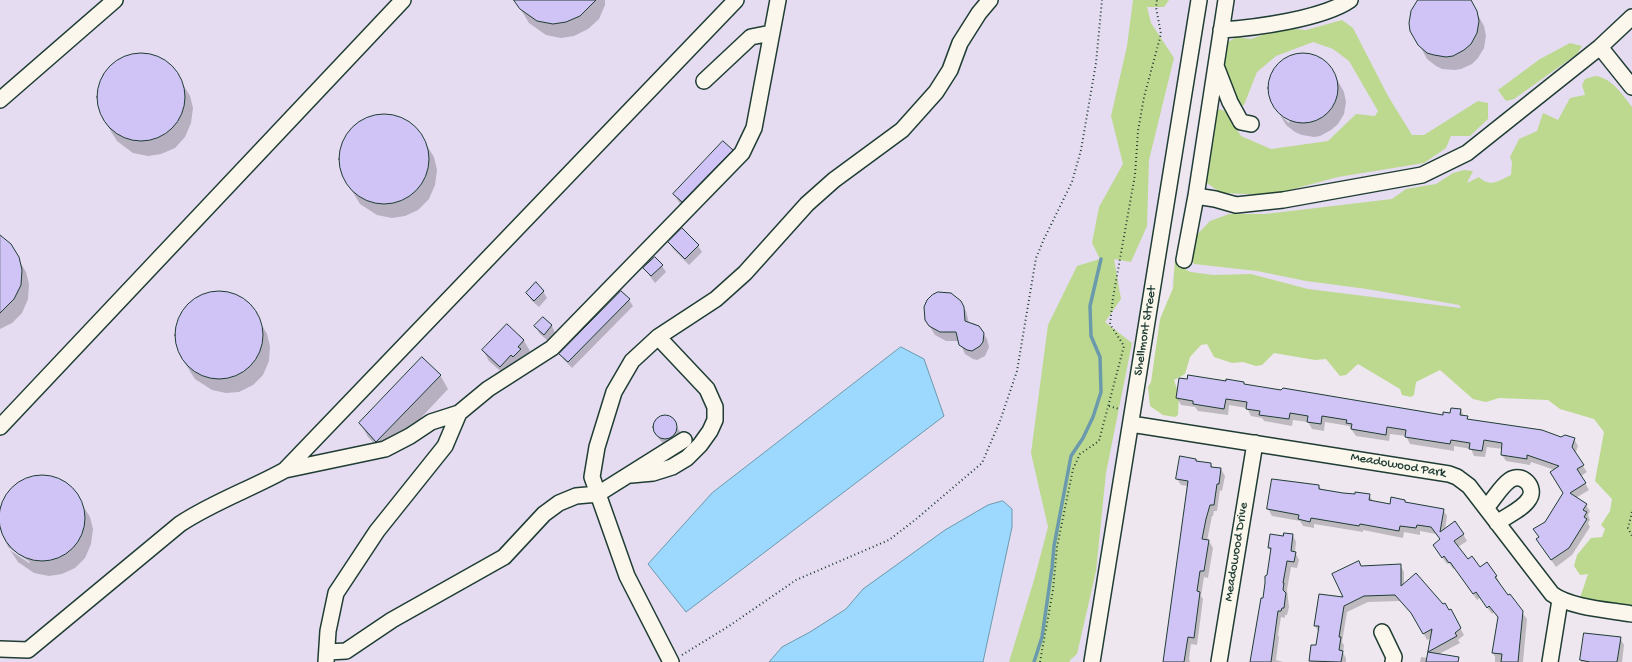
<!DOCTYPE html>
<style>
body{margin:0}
canvas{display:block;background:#eee7ef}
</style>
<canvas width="1632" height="662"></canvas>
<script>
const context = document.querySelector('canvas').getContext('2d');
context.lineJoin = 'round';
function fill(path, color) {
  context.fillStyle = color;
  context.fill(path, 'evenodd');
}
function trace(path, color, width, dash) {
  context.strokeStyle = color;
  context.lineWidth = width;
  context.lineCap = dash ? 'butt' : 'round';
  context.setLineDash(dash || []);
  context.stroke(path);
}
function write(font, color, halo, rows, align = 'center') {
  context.font = font + ' "Gochi Hand",sans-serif';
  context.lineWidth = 3;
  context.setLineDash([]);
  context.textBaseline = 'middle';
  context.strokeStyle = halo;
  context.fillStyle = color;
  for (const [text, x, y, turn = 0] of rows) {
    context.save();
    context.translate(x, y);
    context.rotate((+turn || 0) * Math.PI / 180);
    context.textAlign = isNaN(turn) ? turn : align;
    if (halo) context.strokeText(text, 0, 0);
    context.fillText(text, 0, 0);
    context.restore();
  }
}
const built = new Path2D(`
 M0,0H1192L1086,662H0Z
 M1217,0H1632V360L1171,287Z`);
const green = new Path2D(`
 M1133,0H1169L1164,7H1147L1151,23L1174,58L1149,160L1147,226L1131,262L1114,259L1121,299L1105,322L1132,343L1106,473L1096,571L1077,654L1070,660V662H1009L1034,580L1048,527L1031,453L1048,325L1077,266L1100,259L1092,243L1099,207L1123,164L1111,116L1127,46Z
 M1342,20L1353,28L1388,96L1412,135H1424L1478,101L1488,103V119L1470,136H1451L1446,148L1424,163L1338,177L1271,195L1221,193L1207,183L1208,147L1215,113L1219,109L1225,111L1241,136L1271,149L1328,141L1356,114L1375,116L1378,111L1349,61L1333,49L1313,42L1276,56L1257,72L1244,105L1239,107L1226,75L1222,56L1228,42L1237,37L1251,39L1282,28L1306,30Z
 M1570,43L1582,46L1577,54L1514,99L1506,101L1498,90L1540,59Z
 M1595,76C1612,78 1622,94 1632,107V606L1580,598L1588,574L1580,575L1574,566L1577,555L1591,538L1602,537L1605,529L1601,525L1610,511L1612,499L1595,481L1604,432L1594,419L1560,409L1548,400L1499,398L1486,402L1473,399L1440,370L1416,382L1414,395L1411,397L1402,395L1400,389L1358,364L1346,375L1340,376L1326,359L1315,360L1274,353L1262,365L1256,366L1243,362L1232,363L1214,357L1207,344L1201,345L1190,357L1185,374L1174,380L1179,395L1178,415L1175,417L1163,415L1150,406L1148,387L1151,382L1160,319L1173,288L1175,259C1182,259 1184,264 1186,270L1191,272L1213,275L1251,274L1308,289L1461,308L1459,305L1367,289L1306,281L1257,271L1194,264L1191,255L1192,240L1210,221L1229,214H1265L1392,199L1406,189L1436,184L1453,173L1464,170L1473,171L1467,183L1479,177C1491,188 1498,181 1511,175L1512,162L1510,157L1519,139L1537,131L1543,113L1558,120L1570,98L1585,95L1582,85L1585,79Z`);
const water = new Path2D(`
 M901,347L924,359L944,416L686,612L648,564L712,493Z
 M1003,501L1012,509V527L983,662H769L782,647L810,632L846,609L863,589L945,530L988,505Z`);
const shadow = new Path2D(`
 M515,0H605V5L599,19L588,29L574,36L561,38L546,35L529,23Z
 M1419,0H1469L1470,1L1484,26L1486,36L1484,48L1478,58L1472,64L1461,69L1455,70L1442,69L1436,66L1427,59L1419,44Z
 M134,54H147L162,59L173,68L190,96L193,108L191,123L185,137L175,148L161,154L148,156L133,153L117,141L103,119L98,105V89L103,74L119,59Z
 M1295,55H1310L1321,59L1330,67L1344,92L1346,102L1344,114L1338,124L1331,130L1320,136L1314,137L1302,135L1295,132L1286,125L1280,115L1289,123L1290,121L1277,110L1270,97L1269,89L1271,76L1275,68L1284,60Z
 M391,115L405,120L417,130L434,157L437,170L435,185L429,199L418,210L405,216L392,218L377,215L360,204L346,181L341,167V151L346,136L362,121L377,116Z
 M732,150L737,160L688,211L680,204L674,194Z
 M0,236L10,245L26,272L29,284L28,299L22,313L12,323L0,329Z
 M669,243L698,246L702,252L689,265L673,249Z
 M662,266L666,272L655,283L644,268Z
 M543,291L547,298L539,307L531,300L527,293Z
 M212,293H225L239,297L251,306L267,334L270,346L269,361L263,375L253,385L239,392L226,393L212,390L195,379L181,357L176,343V327L182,313L197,298Z
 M944,293L956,297L966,311L969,323L975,324L981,330L987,339L989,347L985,356L977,360L973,359L965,354L959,341H946L935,335L926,320L925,307Z
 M629,300L633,306L572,368L564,360L560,354Z
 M543,318L552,326L555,333L548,341L539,333L536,326Z
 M507,325L524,341L530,351L524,357L526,360L506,376L489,361L483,350Z
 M440,375L448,389L386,455L368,437L360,423Z
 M1245,385L1444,416L1461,410L1464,416L1467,417L1469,420L1561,438L1574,439L1578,446L1575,454L1587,472L1581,476L1589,490L1576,498L1586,505L1590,511L1588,515L1590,520L1588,523L1590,527L1572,555L1556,567L1541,546L1540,538L1545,522L1564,493L1555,470L1531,462L1530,465L1506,461L1502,455L1503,449L1487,447L1485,457L1474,456L1471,449L1454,446V451L1410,444L1406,436L1390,434L1389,441L1356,436L1349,426L1325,422L1324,431L1312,429L1308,422L1293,420L1292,426L1264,421L1262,418L1251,416L1247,408L1229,405L1228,415L1198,411L1195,407L1181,405L1177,398Z
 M662,417L672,419L680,432V439L664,444L659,439L655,431V424Z
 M1196,459L1197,462L1211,464L1213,468L1221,469L1225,476L1222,491L1220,490L1217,511H1214L1213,516H1212L1207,541H1209L1213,548L1208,578L1204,577L1201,596L1203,599L1197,645L1191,644L1189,659L1190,662H1164L1188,486L1181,485L1177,479Z
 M34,476H47L62,480L73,490L90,517L93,529L91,544L85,558L75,568L62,574L49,576L34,573L18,562L10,550L29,563L30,562L8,547L0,529V507L5,496L20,481Z
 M1319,486L1322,491L1343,494L1369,495L1373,501L1390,505L1404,501L1406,504L1443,510L1447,516L1445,530L1463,534L1467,541L1458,547L1468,561L1496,576L1500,583L1499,584L1527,619L1523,662H1495V657L1493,653L1498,618L1494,612L1492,614L1480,598L1477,600L1455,568L1453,569L1449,563L1447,564L1438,552L1440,539L1436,534L1420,531V535L1404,532L1403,538L1363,530V532L1314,524V528L1303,526L1300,521L1272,516L1268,509Z
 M1293,535L1296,542L1295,552L1299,560L1297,568L1291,567L1287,590L1289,607L1287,615H1285V618L1281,617L1278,635L1279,637L1276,660L1283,662H1251L1264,599L1272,552L1269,547L1284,537Z
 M1400,565L1404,572V585L1449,611L1450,610L1464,635L1458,640L1460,643L1439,654L1455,662H1420L1421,657L1428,658L1431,638L1427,640L1416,619L1400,601L1368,602L1347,612L1342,642L1344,645L1343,653L1346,658V662H1310L1317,647L1319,633L1315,625L1344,599L1361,567Z
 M1585,634L1620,638L1624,645L1622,662H1581Z`);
const stream = new Path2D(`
 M1034,662L1042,637L1052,568L1054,546L1071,456L1083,438L1093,417L1101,392L1100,357L1091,336L1090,306L1101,259`);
const building = new Path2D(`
 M514,0H596L580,16L566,22L553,24L537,21L520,9Z
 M1418,0H1471L1477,11L1479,21L1477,33L1471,44L1464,50L1453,56L1446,57L1434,55L1427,53L1418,45L1410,31L1409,23L1411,11Z
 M97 97a44 44 0 1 1 88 0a44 44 0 1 1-88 0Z
 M1268 88a35 35 0 1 1 70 0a35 35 0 1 1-70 0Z
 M339 159a45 45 0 1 1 90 0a45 45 0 1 1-90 0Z
 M723,141L733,150L682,202L673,194Z
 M682,228L699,245L685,259L668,242Z
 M0,235L11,244L19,257L22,270L21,285L14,299L0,313Z
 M655,257L663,265L651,276L643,268Z
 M536,282L544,291L534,301L526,293Z
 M621,291L630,299L568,362L559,354Z
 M175 335a44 44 0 1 1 88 0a44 44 0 1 1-88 0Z
 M938,292L951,293L961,301L964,307L965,321L979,326L984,333L983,342L980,346L972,351L967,350L959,345L956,332H940L929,326L925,320L924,307L927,300L932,295Z
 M543,317L552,325L544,335L534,326Z
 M507,324L524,340L518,347L521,349L513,357L511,355L500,367L482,350Z
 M422,357L441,375L376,442L359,423Z
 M1188,375L1226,381V379L1244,382V384L1281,390L1283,388L1443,415V412L1450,413L1451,408L1461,409L1460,415L1468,416L1467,419L1542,430L1561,437L1565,435L1575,438L1572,447L1584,465L1577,469L1586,483L1570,493L1587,504L1583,510L1587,512L1584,517L1587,519L1569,548L1551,560L1536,539L1539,537L1533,529L1545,522L1563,493L1550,472L1559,466L1527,455V459L1501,455L1502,443L1484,440L1482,451L1469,449L1470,443L1451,440L1450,444L1405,437L1406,430L1387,427L1386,435L1351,429L1352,424L1346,423L1347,420L1322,416L1321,424L1307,422L1308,416L1290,413L1289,419L1259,415L1260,411L1246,409L1247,402L1226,399L1224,409L1193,404V401L1176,398L1179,378L1187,379Z
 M653 427a12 12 0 1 1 24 0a12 12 0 1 1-24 0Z
 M1180,456L1196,459V461L1211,463V467L1221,468L1219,484H1217L1214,505H1210L1206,519L1202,539L1209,540L1204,571H1200L1197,591L1200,592L1194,638L1188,637L1184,662H1163L1188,481L1176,479Z
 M-1 518a43 43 0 1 1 86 0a43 43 0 1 1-86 0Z
 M1272,479L1319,485V489L1343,493L1355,494V492L1370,494L1369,500L1390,504L1391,497L1405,500V502L1444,509L1440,532L1455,521L1464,534L1454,541L1468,559L1472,556L1480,567L1487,562L1497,576L1495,577L1508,595L1510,594L1523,611L1518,662H1501L1502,654L1492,653L1498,617L1489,606L1487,608L1476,592L1473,594L1450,562L1449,563L1444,556L1442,558L1433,545L1440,539L1431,527L1417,525L1416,528L1400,526L1399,531L1360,524L1359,526L1311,518L1310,522L1298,519L1299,515L1267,509Z
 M1284,533L1293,534L1291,551L1296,552L1294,562L1287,561L1283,583H1284L1283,590L1286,593L1285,600L1284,608H1282L1281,611H1278L1271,662H1250L1261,598H1263L1265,583V576L1267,575L1271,548H1268L1270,534L1283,536Z
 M1359,561L1361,566L1401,564V586L1416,573L1443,604L1445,603L1449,610L1451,609L1461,628L1455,633L1457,636L1428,652L1459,657L1458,662H1426L1432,629L1423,634L1411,613L1395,595L1364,596L1344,606L1339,637H1341L1339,650L1343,651L1341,662L1309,661L1311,645H1316L1319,626H1314L1319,594L1343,597L1332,574Z
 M1584,633L1621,637L1617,662H1590L1580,660Z`);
const path = new Path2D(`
 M1109,406L1119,409
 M1632,512L1628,528L1632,536
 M682,655L729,626L796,580L889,540L915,520L982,463L1000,421L1017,371L1036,258L1044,239L1072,182L1081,150L1096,63L1102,0
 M1040,662L1053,590L1057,547L1073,469L1080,454L1099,441L1124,346L1110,324L1113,298L1135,175L1138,131L1144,97L1161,34L1156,7L1157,0`);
const minor = new Path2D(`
 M1221,30C1255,28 1322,19 1350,0
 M1600,47L1632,87
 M1216,66L1230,102L1241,122L1251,124
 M704,81L751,37L771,33
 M0,100L115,0
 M1196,196L1215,199L1236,205L1283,200L1422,175L1467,153L1600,47L1632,17
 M1184,260L1196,196L1226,0
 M1131,424L1449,474L1457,477L1469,486L1552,594C1571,608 1609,610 1632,614
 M0,427L403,0
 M285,470L385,449L410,436L431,422L459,413
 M631,475L653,473L672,467L687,458L700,445L710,431L715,420V407L707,389L658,337
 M1486,508C1494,499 1501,486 1510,480C1522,472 1537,487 1529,499C1523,509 1508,515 1497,523
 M1382,632L1394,657L1393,662
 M0,649L28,650L180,524C213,502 251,489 285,470L736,0
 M327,652L346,651L392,620L504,557L544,514L559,503L576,496L598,494L684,440
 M326,662L328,631L336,593L377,531L445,446L459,413L488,389L552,348L742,153L754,128L778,0
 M671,662L627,576L592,477L597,447L614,392L632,361L658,337L716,299L745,273L807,204L834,180L902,130L936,92L950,70L960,43L979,13L990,0
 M1092,662L1199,0
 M1219,662L1255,443
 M1550,662L1560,600`);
const streetNames = [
 ["Shellmont Street",1146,331,-81],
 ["Meadowood Park",1398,466,10],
 ["Meadowood Drive",1237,552,-81]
];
fill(built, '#e5dcf1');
fill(green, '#bdd990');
fill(water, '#9dd8fe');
trace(water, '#6b9aad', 1);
fill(shadow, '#0003');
trace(stream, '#6b9aad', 3.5);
fill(building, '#d0c3f5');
trace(building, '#1f3d34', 1);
trace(minor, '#1f3d34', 18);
trace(path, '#1f3d34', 2, [1, 3]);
trace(minor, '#fbf7ec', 15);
write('13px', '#1f3d34', '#fbf7ec', streetNames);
</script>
